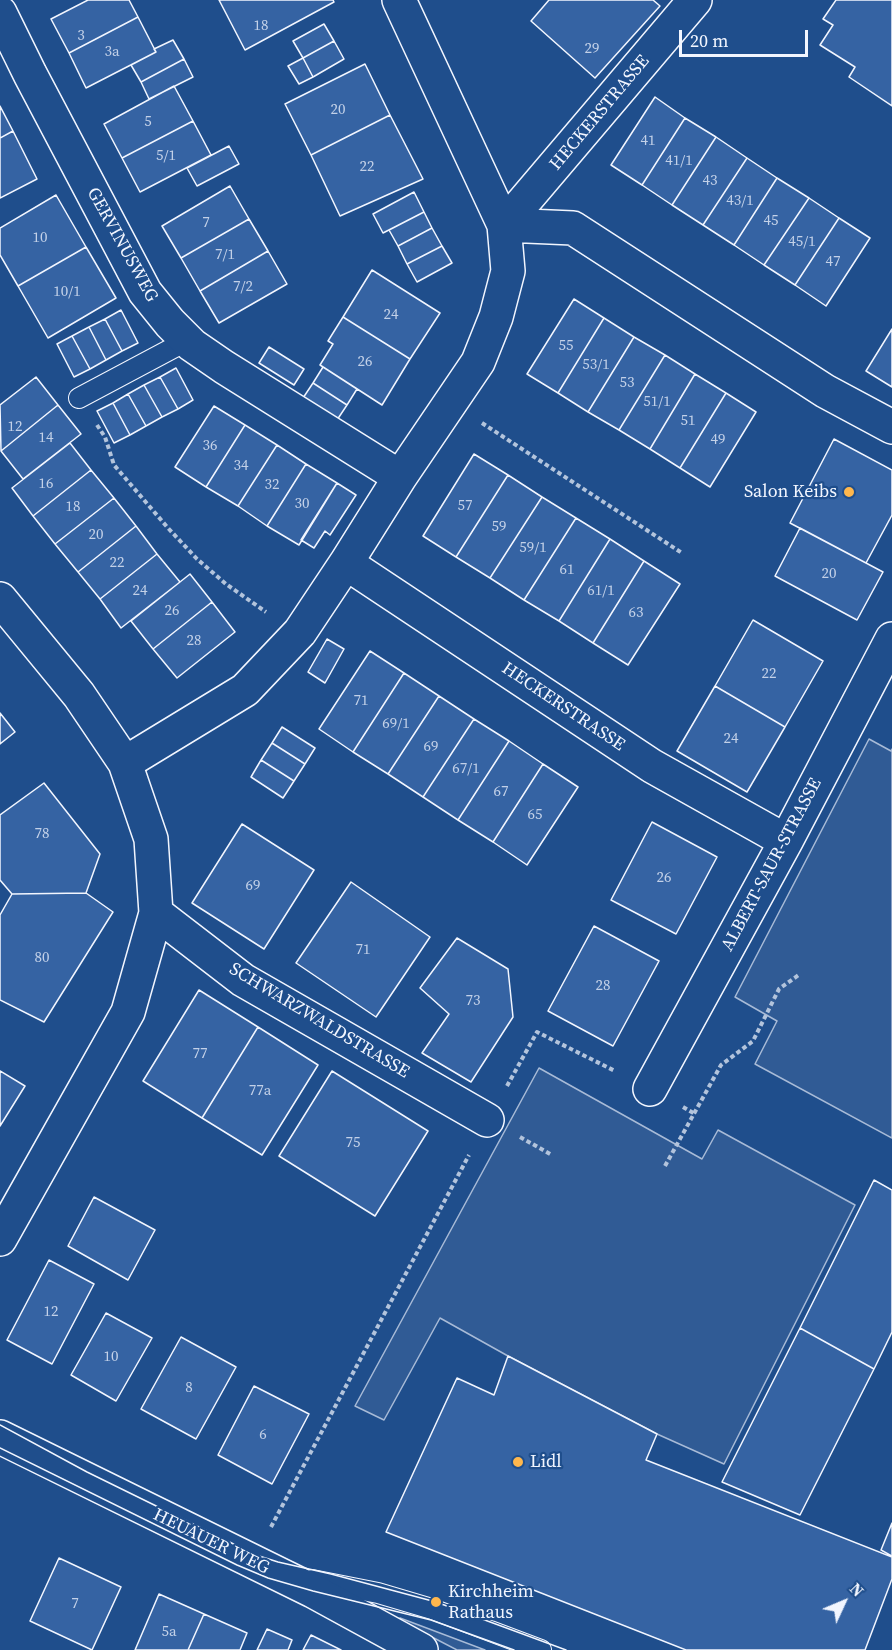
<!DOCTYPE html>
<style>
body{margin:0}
#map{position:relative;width:892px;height:1650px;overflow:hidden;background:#1f4e8c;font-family:"Source Serif 4",serif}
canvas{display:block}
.north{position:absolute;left:814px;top:1572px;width:60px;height:60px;-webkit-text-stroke:4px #1f4e8c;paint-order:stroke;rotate:46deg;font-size:16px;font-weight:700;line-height:24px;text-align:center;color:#f2f6ff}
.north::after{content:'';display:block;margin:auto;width:21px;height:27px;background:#f2f6ff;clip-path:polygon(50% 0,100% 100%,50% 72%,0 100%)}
.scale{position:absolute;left:679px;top:30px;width:129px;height:27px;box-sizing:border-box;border:3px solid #f2f6ff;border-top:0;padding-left:8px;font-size:18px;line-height:21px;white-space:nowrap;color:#f2f6ff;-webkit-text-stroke:4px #1f4e8c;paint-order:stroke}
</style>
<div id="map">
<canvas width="892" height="1650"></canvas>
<div class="north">N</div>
<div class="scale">20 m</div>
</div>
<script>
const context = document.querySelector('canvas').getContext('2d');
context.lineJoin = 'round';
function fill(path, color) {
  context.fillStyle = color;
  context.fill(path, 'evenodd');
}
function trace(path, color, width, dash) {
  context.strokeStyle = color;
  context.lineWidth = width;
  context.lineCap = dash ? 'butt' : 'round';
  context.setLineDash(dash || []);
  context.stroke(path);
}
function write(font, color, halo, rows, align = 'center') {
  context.font = font + ' "Source Serif 4",serif';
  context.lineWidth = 4.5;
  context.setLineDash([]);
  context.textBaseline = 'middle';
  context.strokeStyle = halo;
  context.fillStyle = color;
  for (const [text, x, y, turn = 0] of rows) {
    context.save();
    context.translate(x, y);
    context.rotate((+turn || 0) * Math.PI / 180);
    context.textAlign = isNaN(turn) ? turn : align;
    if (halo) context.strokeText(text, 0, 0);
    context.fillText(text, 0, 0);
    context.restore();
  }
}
const built = new Path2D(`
 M869,739L891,751L892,749V1138L755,1064L777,1021L735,997Z
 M539,1068L702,1159L718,1130L855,1205L724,1464L657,1434L508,1356L440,1318L384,1420L355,1406Z
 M400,1618L485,1650H457L401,1621Z`);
const building = new Path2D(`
 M88,0H129L138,17L69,53L51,19Z
 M219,0H333L334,2L245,50Z
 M549,0H653L660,6L595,78L531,21Z
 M836,0H892V106L849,77L855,67L820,45L833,25L823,19Z
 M138,17L156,52L86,88L69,53Z
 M324,24L334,41L303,58L293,41Z
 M173,40L184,59L141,82L131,65L156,52L154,49Z
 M334,41L344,59L313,77L303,58Z
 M303,58L313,77L299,84L288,66Z
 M184,59L193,77L149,99L141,82Z
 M365,64L390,115L311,155L285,104Z
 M174,86L193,121L122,158L104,124Z
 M655,97L685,118L642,185L611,165Z
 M0,106L13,131L0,138Z
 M390,115L423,179L340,216L311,155Z
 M685,118L716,137L672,205L642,185Z
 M193,121L211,155L140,192L122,158Z
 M13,131L37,179L0,198V138Z
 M716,137L747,158L703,225L672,205Z
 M229,146L239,164L197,186L187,168Z
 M747,158L777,178L734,245L703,225Z
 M777,178L809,198L764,265L734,245Z
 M230,186L249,219L181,258L162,226Z
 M414,192L424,212L383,233L373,214Z
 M56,195L86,247L18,286L0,255V228Z
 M809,198L839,218L795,285L764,265Z
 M424,212L432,228L398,246L389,230Z
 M839,218L870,238L826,306L795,285Z
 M249,219L268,251L200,291L181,258Z
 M432,228L442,246L407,264L398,246Z
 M442,246L452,263L417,282L407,264Z
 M86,247L116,298L48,338L18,286Z
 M268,251L287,284L219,323L200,291Z
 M372,270L440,313L410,359L343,317Z
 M574,299L604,318L558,393L527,374Z
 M121,310L138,343L122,351L105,319Z
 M343,317L410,359L382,405L320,365L333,344L328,341Z
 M604,318L634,337L588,412L558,393Z
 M105,319L122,351L106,360L89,327Z
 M89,327L106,360L90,369L72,336Z
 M892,329V387L866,371Z
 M72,336L90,369L74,377L57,344Z
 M634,337L665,355L619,430L588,412Z
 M269,347L304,369L294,385L259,363Z
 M665,355L695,374L650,449L619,430Z
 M323,367L357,389L347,405L313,383Z
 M176,368L193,400L178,409L160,377Z
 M695,374L726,393L680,468L650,449Z
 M36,377L58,405L1,451L0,405Z
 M160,377L178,409L162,417L144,385Z
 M313,383L347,405L337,420L303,398Z
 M144,385L162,417L146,426L128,394Z
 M726,393L756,412L710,487L680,468Z
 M128,394L146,426L130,435L113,403Z
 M113,403L130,435L114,443L97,411Z
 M58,405L81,434L23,479L1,451Z
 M214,406L245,425L206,487L175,467Z
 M245,425L277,445L238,506L206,487Z
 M834,439L892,470V515L866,563L790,523Z
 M70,443L91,470L33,516L12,488Z
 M277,445L306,464L267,526L238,506Z
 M474,454L508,475L456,557L423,536Z
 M306,464L337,483L299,545L267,526Z
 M91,470L114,498L55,544L33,516Z
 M508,475L542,497L490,578L456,557Z
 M337,483L356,495L330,535L325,531L314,548L301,540Z
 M542,497L576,518L524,600L490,578Z
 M114,498L136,526L78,572L55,544Z
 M576,518L610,539L559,621L524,600Z
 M136,526L157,554L100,599L78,572Z
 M800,528L883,572L857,620L775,576Z
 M610,539L644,561L593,643L559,621Z
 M157,554L180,582L121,628L100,599Z
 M644,561L680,584L628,665L593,643Z
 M190,574L212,602L153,649L131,621Z
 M212,602L235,632L177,678L153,649Z
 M753,620L823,661L785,727L715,686Z
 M327,639L344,649L325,683L308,672Z
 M370,651L404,673L353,752L319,729Z
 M404,673L439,696L388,774L353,752Z
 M715,686L785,727L747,792L677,751Z
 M439,696L474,719L423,797L388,774Z
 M0,713L15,732L0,744Z
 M474,719L509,741L458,820L423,797Z
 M282,727L315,748L305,764L272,743Z
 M509,741L543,764L493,842L458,820Z
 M272,743L305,764L294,781L261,760Z
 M261,760L294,781L283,798L251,777Z
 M543,764L578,787L527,865L493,842Z
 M44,783L100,854L86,893L12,894L0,880V815Z
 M652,822L717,857L676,934L611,900Z
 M242,824L314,870L264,949L192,903Z
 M351,882L430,937L376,1017L296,963Z
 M86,893L113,912L44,1022L0,1000V915L12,894Z
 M594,926L659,961L613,1046L548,1011Z
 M457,938L508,969L513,1017L471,1082L422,1053L449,1014L420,988Z
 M199,990L258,1027L202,1118L143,1081Z
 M258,1027L318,1065L262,1155L202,1118Z
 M0,1071L25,1086L0,1126Z
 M332,1071L428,1131L375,1216L279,1156Z
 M874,1180L892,1190V1332L874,1369L800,1328Z
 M94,1197L155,1230L128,1280L68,1246Z
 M49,1260L94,1284L52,1364L7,1340Z
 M106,1313L152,1338L116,1401L71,1375Z
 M800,1328L874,1369L800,1515L722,1482Z
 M181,1337L236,1367L196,1439L141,1409Z
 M508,1356L657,1434L646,1460L892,1557V1579L865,1650H686L386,1532L457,1378L494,1395Z
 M254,1386L309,1414L272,1484L218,1455Z
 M892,1523V1556L881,1550Z
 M59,1558L121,1587L92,1650L30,1621Z
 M159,1594L204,1614L188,1650H135Z
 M204,1614L247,1633L240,1650H188Z
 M267,1629L292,1640L288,1650H257Z
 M311,1635L341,1650H303Z`);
const path = new Path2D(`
 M482,423L682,553
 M97,425L105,437L114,465L168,528L197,559L226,584L266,612
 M507,1086L537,1032L615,1071
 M683,1107L695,1114
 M520,1137L552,1155
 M665,1166L721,1065L753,1041L779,989L800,974
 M271,1527L469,1155`);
const service = new Path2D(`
 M79,398L188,340
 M312,1580L378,1593L432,1609L541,1650`);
const minor = new Path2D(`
 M695,0L504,225L573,228L825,391L892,427
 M0,13L30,74L145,292L170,323L192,345L224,367L400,477
 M346,563L652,766L786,841
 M0,599L79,695L125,763L151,839L156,913L128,1012L0,1239
 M125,763L245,690L300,632L346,563L400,477L478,362L496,317L508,271L504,225L399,0
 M156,913L243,980L487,1120
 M650,1089L786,841L892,639
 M0,1437L313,1591L421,1650`);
const tram = new Path2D(`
 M0,1425L87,1472L256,1555L278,1562L331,1574L436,1602L566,1650
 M0,1448L237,1565L268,1578L313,1591L431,1620L514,1650`);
const markers = [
 [849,492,6,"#ffb74d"],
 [518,1462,6,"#ffb74d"],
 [436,1602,6,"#ffb74d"]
];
const numberNames = [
 ["18",261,26],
 ["3",81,36],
 ["29",592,49],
 ["3a",112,52],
 ["20",338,110],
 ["5",148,122],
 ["41",648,141],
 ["5/1",166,156],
 ["41/1",679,161],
 ["22",367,167],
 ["43",710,181],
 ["43/1",740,201],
 ["45",771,221],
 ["7",206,223],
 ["10",40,238],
 ["45/1",802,242],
 ["7/1",225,255],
 ["47",833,262],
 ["7/2",243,287],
 ["10/1",67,292],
 ["24",391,315],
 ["55",566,346],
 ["26",365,362],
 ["53/1",596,365],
 ["53",627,383],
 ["51/1",657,402],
 ["51",688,421],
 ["12",15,427],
 ["14",46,438],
 ["49",718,440],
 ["36",210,446],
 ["34",241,466],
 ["16",46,484],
 ["32",272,485],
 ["30",302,504],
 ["57",465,506],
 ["18",73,507],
 ["59",499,527],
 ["20",96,535],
 ["59/1",533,548],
 ["22",117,563],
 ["61",567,570],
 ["20",829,574],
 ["24",140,591],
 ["61/1",601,591],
 ["26",172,611],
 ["63",636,613],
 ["28",194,641],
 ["22",769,674],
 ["71",361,701],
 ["69/1",396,724],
 ["24",731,739],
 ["69",431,747],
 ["67/1",466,769],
 ["67",501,792],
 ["65",535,815],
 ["78",42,834],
 ["26",664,878],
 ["69",253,886],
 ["71",363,950],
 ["80",42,958],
 ["28",603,986],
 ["73",473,1001],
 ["77",200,1054],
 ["77a",260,1091],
 ["75",353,1143],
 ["12",51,1312],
 ["10",111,1357],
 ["8",189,1388],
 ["6",263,1435],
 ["7",75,1604],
 ["5a",169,1632]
];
const streetNames = [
 ["HECKERSTRASSE",600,113,-50],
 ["GERVINUSWEG",122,245,61],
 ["HECKERSTRASSE",563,707,34],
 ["ALBERT-SAUR-STRASSE",772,865,-62],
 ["SCHWARZWALDSTRASSE",319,1021,31],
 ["HEUAUER WEG",211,1542,26]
];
const poiNames = [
 ["Salon Keibs",837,492,"right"],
 ["Lidl",530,1462],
 ["Kirchheim",448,1592],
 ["Rathaus",448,1613]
];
fill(built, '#305b95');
trace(built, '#a8bbd7', 1.5);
fill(building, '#3563a3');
trace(building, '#f2f6ff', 1.5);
trace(service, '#f2f6ff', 22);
trace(minor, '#f2f6ff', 36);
trace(path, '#b3c4dc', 4, [4.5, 3]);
trace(service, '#1f4e8c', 20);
trace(minor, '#1f4e8c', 33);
trace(tram, '#f2f6ff', 1.5);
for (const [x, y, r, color] of markers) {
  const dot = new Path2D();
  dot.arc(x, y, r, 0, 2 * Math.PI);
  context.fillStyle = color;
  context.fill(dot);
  trace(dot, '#1f4e8c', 2);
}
write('15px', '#c3d1e8', null, numberNames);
write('18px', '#f2f6ff', '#1f4e8c', streetNames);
write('18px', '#f2f6ff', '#1f4e8c', poiNames, 'left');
</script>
